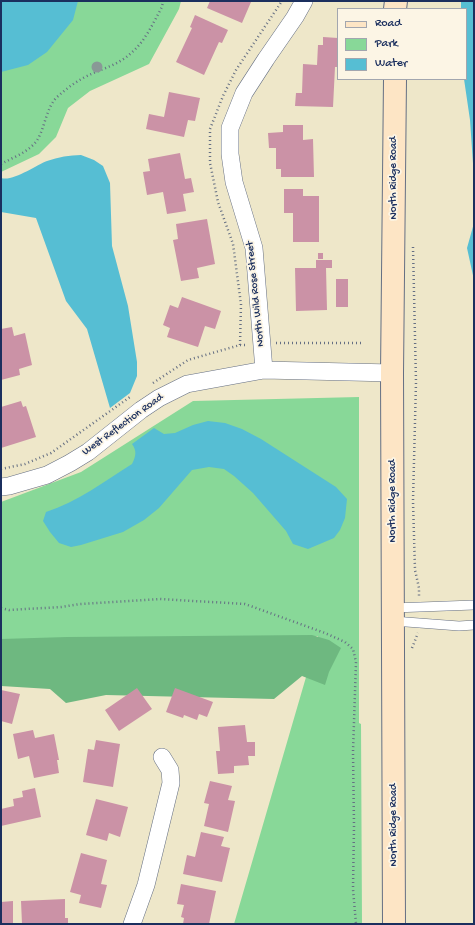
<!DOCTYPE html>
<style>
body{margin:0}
#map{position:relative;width:475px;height:925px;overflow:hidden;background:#eee7c9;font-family:"Gochi Hand",sans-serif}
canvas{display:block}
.frame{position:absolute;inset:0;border:2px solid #1b2f5e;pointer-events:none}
.legend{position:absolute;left:337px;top:8px;width:130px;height:72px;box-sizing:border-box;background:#fcf5e5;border:1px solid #a2a6af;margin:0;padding:5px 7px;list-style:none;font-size:12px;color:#1b2f5e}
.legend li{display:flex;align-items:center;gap:8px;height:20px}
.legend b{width:20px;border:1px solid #a2a6af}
</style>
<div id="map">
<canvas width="475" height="925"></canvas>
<div class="frame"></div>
<ul class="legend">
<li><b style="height:5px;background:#fde5c5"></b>Road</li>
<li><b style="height:11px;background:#88d898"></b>Park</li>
<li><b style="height:11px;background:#56bed3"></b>Water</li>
</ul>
</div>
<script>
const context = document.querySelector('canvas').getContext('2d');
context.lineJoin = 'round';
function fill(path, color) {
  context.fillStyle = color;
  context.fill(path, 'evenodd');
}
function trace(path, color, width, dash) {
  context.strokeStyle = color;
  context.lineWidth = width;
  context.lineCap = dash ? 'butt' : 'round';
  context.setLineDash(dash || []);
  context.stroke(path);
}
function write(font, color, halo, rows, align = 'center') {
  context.font = font + ' "Gochi Hand",sans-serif';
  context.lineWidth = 3.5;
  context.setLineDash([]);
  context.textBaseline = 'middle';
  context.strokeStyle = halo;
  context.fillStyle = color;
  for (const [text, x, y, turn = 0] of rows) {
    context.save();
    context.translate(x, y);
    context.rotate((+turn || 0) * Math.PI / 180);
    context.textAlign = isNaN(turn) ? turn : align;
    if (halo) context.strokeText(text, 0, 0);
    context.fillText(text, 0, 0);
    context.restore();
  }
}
const green = new Path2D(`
 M1,1H181L179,9L149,64L90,91L68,108L56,137L39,154L1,172Z
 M359,397V723L361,724L362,924H234L318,636L1,640V502L81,472L193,401Z`);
const forest = new Path2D(`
 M312,635L329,640L341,648L329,672L325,685L302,676L274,699L106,695L66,703L50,689L1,686V639L67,637Z`);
const water = new Path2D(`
 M1,1H78L73,20L47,52L28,65L1,72Z
 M461,1H474V178L470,120L464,79H466V9H461Z
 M81,155L94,160L103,166L110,183L112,246L128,306L137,362V376L130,393L110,408L87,329L66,301L36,218L1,212V178C13,182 36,165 47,161C58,157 70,155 81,155Z
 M474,223V280L467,248Z
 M208,421L225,423L242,429L261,439L336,487L347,499L345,518L340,530L334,538L308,549L293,544L286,531L253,493L234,476L224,469L209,467L192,470L159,508L144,520L123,532L81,545L71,547L59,543L50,532L43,521L46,512C77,502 105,481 132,464C136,456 137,451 132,444L154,428L164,434L175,433L193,425Z`);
const building = new Path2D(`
 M210,1H249L251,2L242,23L207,8Z
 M195,15L228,30L222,43L219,42L204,75L176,62L192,28L190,27Z
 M323,37L338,38V67H335L333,107L295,106L296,93H302L303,64L317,65L318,45H323Z
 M169,92L200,98L195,121L188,120L184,137L146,129L149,114L164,117Z
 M283,125H303V140L313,139L314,177H281V169H276V148H269L268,133L283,132Z
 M180,153L185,179L191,178L194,192L183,194L186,211L167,214L163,192L147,195L143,172L150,171L148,159Z
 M284,189H303V196H319V242H293V213H284Z
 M207,219L215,264L197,268L199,278L181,281L173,240L178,239L176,224Z
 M318,253H323V259H318Z
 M316,260H332V268H326L327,310L296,311L295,268H316Z
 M336,279H348V307H336Z
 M182,297L221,311L215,329L205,326L198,347L167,337L170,328L163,325L170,305L178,308Z
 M12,327L14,336L25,333L32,365L19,369L20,375L1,380V329Z
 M21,401L23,407L26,406L36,437L1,448V407Z
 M137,688L152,709L119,731L105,710Z
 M175,688L213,702L207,717L199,714L197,720L184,715L183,718L166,712Z
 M1,690L20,694L12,724L1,721Z
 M245,725L247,742H255V756H248L249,765L234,766V773L218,774L216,751H220L218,727Z
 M33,730L35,738L54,734L59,760H57L59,773L34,778L29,756L18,759L13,734Z
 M96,740L120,744L113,787L83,782L88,749L94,750Z
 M210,781L232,786L228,800L235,801L228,832L204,826L209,804L204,803Z
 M35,788L41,817L1,826V809L14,806L13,799L23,797L22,791Z
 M96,799L128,807L120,837L109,833L107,841L86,835Z
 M201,832L224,837L221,846L230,848L222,882L183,874L187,855L195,857Z
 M81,853L107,860L101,884L107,885L101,908L79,903L81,895L70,892Z
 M181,884L216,891L209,924H183L184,918L181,917L184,905L177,904Z
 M65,899V918H68V924H22L21,901Z
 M13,901V924H1V902Z`);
const path = new Path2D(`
 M1,164C12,158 26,153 35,143C45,131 45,109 57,97C66,89 75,82 87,76C101,69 118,65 130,54C145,42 153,23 162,7L163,1
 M413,247L416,382L413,501L415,570L419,588V596
 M276,343H364
 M240,345L241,304L233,244L218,202L210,163V129L223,96L236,70L282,1
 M153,383L188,360L240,345H247
 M1,469L25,464L51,453L130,397
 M1,608L9,610L61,607L80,604L160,599L245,604L325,633L345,642L353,649L356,662L353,752L354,826L353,889L356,924
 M412,648L418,633`);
const lane = new Path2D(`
 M393,608L474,605
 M393,621L459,626L474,625`);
const street = new Path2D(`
 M264,370L254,248L234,182L230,154V128L244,93L266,59L295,17L304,1
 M1,487L9,486L47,475L70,463L88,452L141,410L159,398L187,384L264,370L392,373
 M132,924L146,885L171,783L170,770L162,757`);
const secondary = new Path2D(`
 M395,9L396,1
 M394,924L392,373L395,79`);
const trees = [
 [97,67]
];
const streetNames = [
 ["North Ridge Road",394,178,-90],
 ["North Wild Rose Street",256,294,-96],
 ["West Reflection Road",123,425,-36],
 ["North Ridge Road",393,501,-90],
 ["North Ridge Road",394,825,-90]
];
fill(green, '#88d898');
fill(forest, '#6eb880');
fill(water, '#56bed3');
fill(building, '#cb92a6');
trace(lane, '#656f83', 10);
trace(street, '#656f83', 18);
trace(secondary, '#656f83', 24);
trace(path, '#656f83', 2.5, [1, 3]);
trace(lane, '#fff', 9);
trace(street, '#fff', 17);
trace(secondary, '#fde5c5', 22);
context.fillStyle = '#899996';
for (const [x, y] of trees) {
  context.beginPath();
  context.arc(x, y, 5.5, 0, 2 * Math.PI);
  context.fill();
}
write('11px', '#1b2f5e', '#fcf5e5', streetNames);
</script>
